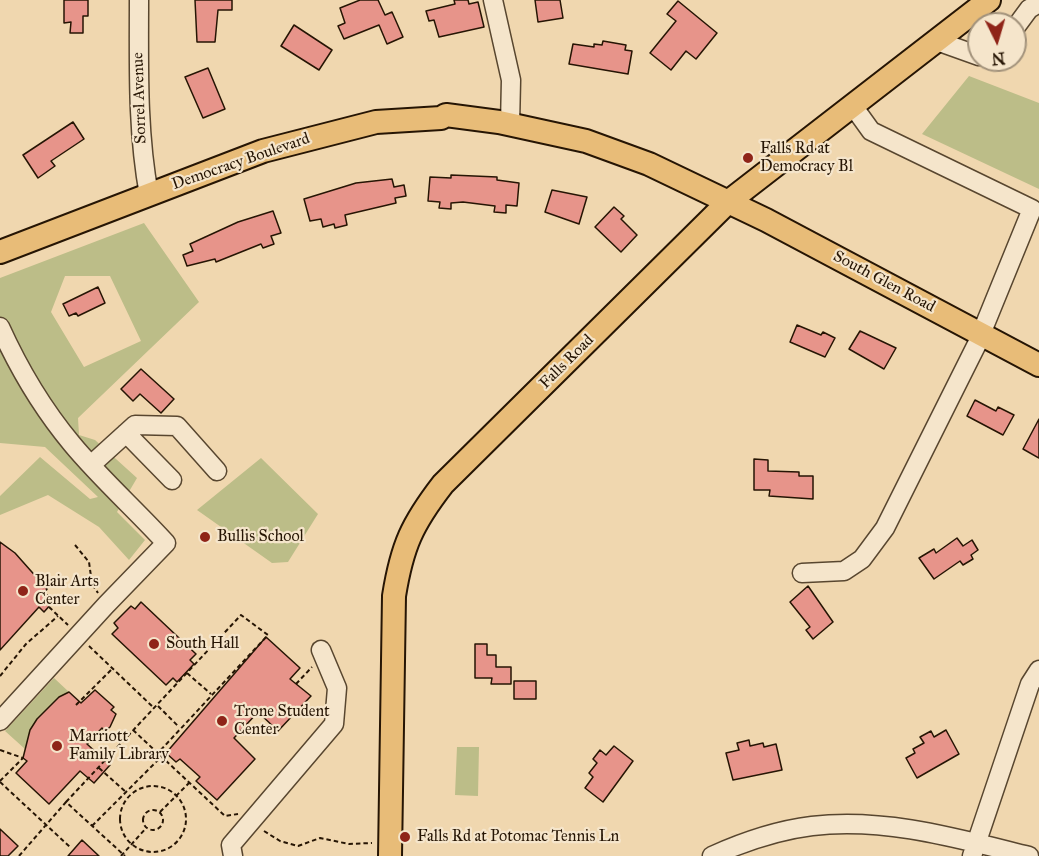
<!DOCTYPE html>
<style>
body{margin:0}
#map{position:relative;width:1039px;height:856px;overflow:hidden;background:#f0d7af;font-family:"IM FELL Great Primer",serif}
canvas{display:block}
.north{position:absolute;left:967px;top:12px;width:60px;height:60px;box-sizing:border-box;background:#f5e5cb;border:2px solid #a2927b;border-radius:50%;rotate:175deg;font-size:16px;font-weight:700;line-height:24px;text-align:center;color:#261504}
.north::after{content:'';display:block;margin:auto;width:21px;height:27px;background:#8f2418;clip-path:polygon(50% 0,100% 100%,50% 72%,0 100%)}
</style>
<div id="map">
<canvas width="1039" height="856"></canvas>
<div class="north">N</div>
</div>
<script>
const context = document.querySelector('canvas').getContext('2d');
context.lineJoin = 'round';
function fill(path, color) {
  context.fillStyle = color;
  context.fill(path, 'evenodd');
}
function trace(path, color, width, dash) {
  context.strokeStyle = color;
  context.lineWidth = width;
  context.lineCap = dash ? 'butt' : 'round';
  context.setLineDash(dash || []);
  context.stroke(path);
}
function write(font, color, halo, rows, align = 'center') {
  context.font = font + ' "IM FELL Great Primer",serif';
  context.lineWidth = 4.5;
  context.setLineDash([]);
  context.textBaseline = 'middle';
  context.strokeStyle = halo;
  context.fillStyle = color;
  for (const [text, x, y, turn = 0] of rows) {
    context.save();
    context.translate(x, y);
    context.rotate((+turn || 0) * Math.PI / 180);
    context.textAlign = isNaN(turn) ? turn : align;
    if (halo) context.strokeText(text, 0, 0);
    context.fillText(text, 0, 0);
    context.restore();
  }
}
const green = new Path2D(`
 M969,76L1039,103V189L922,134Z
 M144,223L199,302L78,418L79,435L95,440L137,478L117,512L145,540L129,560L99,527L48,495L0,515V496L40,457L90,499L98,497L45,447L0,443V278ZM65,276H110L141,341L84,367L51,312Z
 M261,458L318,514L288,562L272,563L197,510Z
 M54,678L69,692L37,719L25,749L5,731Z
 M457,747H479L478,796L455,795Z`);
const building = new Path2D(`
 M64,0H88V16H83V33H70L71,22L64,23Z
 M195,0H232V10H218L215,42H197Z
 M360,0H378L385,15L392,12L403,37L387,44L379,25L344,39L338,26L345,23L340,8Z
 M454,0H468L469,4L478,2L484,27L439,37L434,20L429,21L426,11L455,4Z
 M535,0H560L563,18L538,22Z
 M678,1L717,33L696,59L686,51L671,70L650,53L676,21L667,14Z
 M294,25L332,50L319,70L281,46Z
 M603,41L626,45L625,50L632,51L628,74L569,64L573,44L594,47V44L602,45Z
 M208,68L225,109L203,118L185,77Z
 M73,122L84,139L51,161L55,166L38,178L23,155Z
 M451,175L497,177V180L519,183L517,206L506,205V213L494,212L495,206L463,202L451,203V209L439,208L440,202L428,201L430,177L451,178Z
 M392,179L394,187L404,185L406,196L395,198L396,203L345,215L347,225L335,228L334,224L323,227L321,219L310,221L304,199L356,183Z
 M552,190L587,197L579,224L545,212Z
 M614,207L624,216L621,219L637,235L621,252L595,227Z
 M273,211L281,233L271,236L274,244L263,248L261,244L216,262L215,259L187,266L183,255L193,251L190,244L238,222Z
 M98,287L105,303L78,316L76,313L69,316L63,304Z
 M797,325L821,335L823,332L835,338L825,357L790,342Z
 M860,331L896,348L884,369L849,349Z
 M141,369L174,399L161,413L140,394L133,401L121,389Z
 M975,400L996,411L998,407L1014,415L1003,435L967,416Z
 M1039,419V458L1023,449Z
 M754,459L768,460V471L799,472V476H813V499L769,496L770,490H754Z
 M957,538L963,546L972,540L978,550L971,555L973,559L963,565L960,561L934,579L919,558L934,549L936,553Z
 M0,542L15,553L47,589L44,594L48,595L45,598L52,603L44,612L39,607L0,650Z
 M808,586L833,622L813,639L806,630L810,627L790,602Z
 M141,602L196,654L190,660L194,664L177,682L173,678L166,685L112,634L118,628L114,623L131,606L135,609Z
 M266,637L300,668L290,679L311,696L278,731L258,712L234,738L255,759L217,800L196,781L200,777L180,759L176,762L166,753Z
 M475,644H487V655H496V667H511V684H491L492,678H475Z
 M514,681H536V699H514Z
 M95,690L114,707L111,710L116,714L110,727L105,731L102,728L87,744L110,765L94,783L80,771L49,804L16,773L27,761L23,758L30,730L37,719L59,697L69,692L81,703Z
 M946,730L959,754L917,778L906,758L915,753L913,749L924,743L920,737L931,731L934,737Z
 M749,740L750,746L763,743L764,747L776,744L782,770L733,780L726,753L739,750L737,743Z
 M614,746L633,761L603,802L585,788L593,777L589,773L597,763L593,759L600,750L606,755Z
 M0,829L18,846L8,856H0Z
 M82,840L99,856H68Z`);
const path = new Path2D(`
 M75,545L89,562L92,584L98,593
 M49,607L68,625
 M89,646L154,708
 M187,673L211,694
 M0,676L26,644L58,616
 M296,684L312,667
 M76,705L113,668
 M158,706L179,727
 M133,730L225,816L238,814
 M0,750L23,758L0,781
 M99,768L126,792
 M0,782L71,848
 M120 819a33 33 0 1 1 66 0a33 33 0 1 1-66 0Z
 M66,802L241,615L268,635L158,753
 M143 820a10 10 0 1 1 20 0a10 10 0 1 1-20 0Z
 M160,812L189,783
 M92,826L161,757
 M264,831L280,841L298,846L320,838L349,844L372,843
 M19,856L66,802L125,856
 M121,856L147,827`);
const minor = new Path2D(`
 M139,0C139,65 137,130 149,195
 M493,0L511,80L510,125
 M1015,28L1029,9L1039,3
 M937,41L979,56
 M853,106L871,131L1032,209L981,334
 M0,327C19,369 42,408 72,444C101,479 136,510 166,543L106,605L0,721
 M126,433L172,480
 M92,464L135,425L177,426L217,471
 M802,573L844,571L862,559L885,528L982,334
 M233,856L231,845L334,724L337,688L321,650
 M712,856C743,842 779,830 812,826C885,817 960,839 1029,856
 M972,856L1030,684L1039,670`);
const major = new Path2D(`
 M0,252L263,151L376,122L441,118L446,115L499,122L586,141L649,164L766,220L1039,365
 M390,856L394,596C402,546 412,524 443,484L728,202L989,0`);
const markers = [
 [748,158,6,"#8f2418"],
 [205,537,6,"#8f2418"],
 [23,591,6,"#8f2418"],
 [154,644,6,"#8f2418"],
 [222,721,6,"#8f2418"],
 [57,746,6,"#8f2418"],
 [405,837,6,"#8f2418"]
];
const streetNames = [
 ["Sorrel Avenue",140,98,-92],
 ["Democracy Boulevard",241,162,-19],
 ["South Glen Road",884,282,28],
 ["Falls Road",567,362,-45]
];
const poiNames = [
 ["Falls Rd at",760,149],
 ["Democracy Bl",760,167],
 ["Bullis School",217,537],
 ["Blair Arts",35,582],
 ["Center",35,600],
 ["South Hall",166,644],
 ["Trone Student",234,712],
 ["Center",234,730],
 ["Marriott",69,737],
 ["Family Library",69,755],
 ["Falls Rd at Potomac Tennis Ln",417,837]
];
fill(green, '#bcbd88');
fill(building, '#e7948a');
trace(building, '#261504', 1.5);
trace(minor, '#58462f', 21);
trace(major, '#261504', 26);
trace(path, '#261504', 2, [4.5, 3]);
trace(minor, '#f5e5cb', 18);
trace(major, '#e8bc78', 22);
for (const [x, y, r, color] of markers) {
  const dot = new Path2D();
  dot.arc(x, y, r, 0, 2 * Math.PI);
  context.fillStyle = color;
  context.fill(dot);
  trace(dot, '#f5e5cb', 2);
}
write('16px', '#261504', '#f5e5cb', streetNames);
write('16px', '#261504', '#f5e5cb', poiNames, 'left');
</script>
